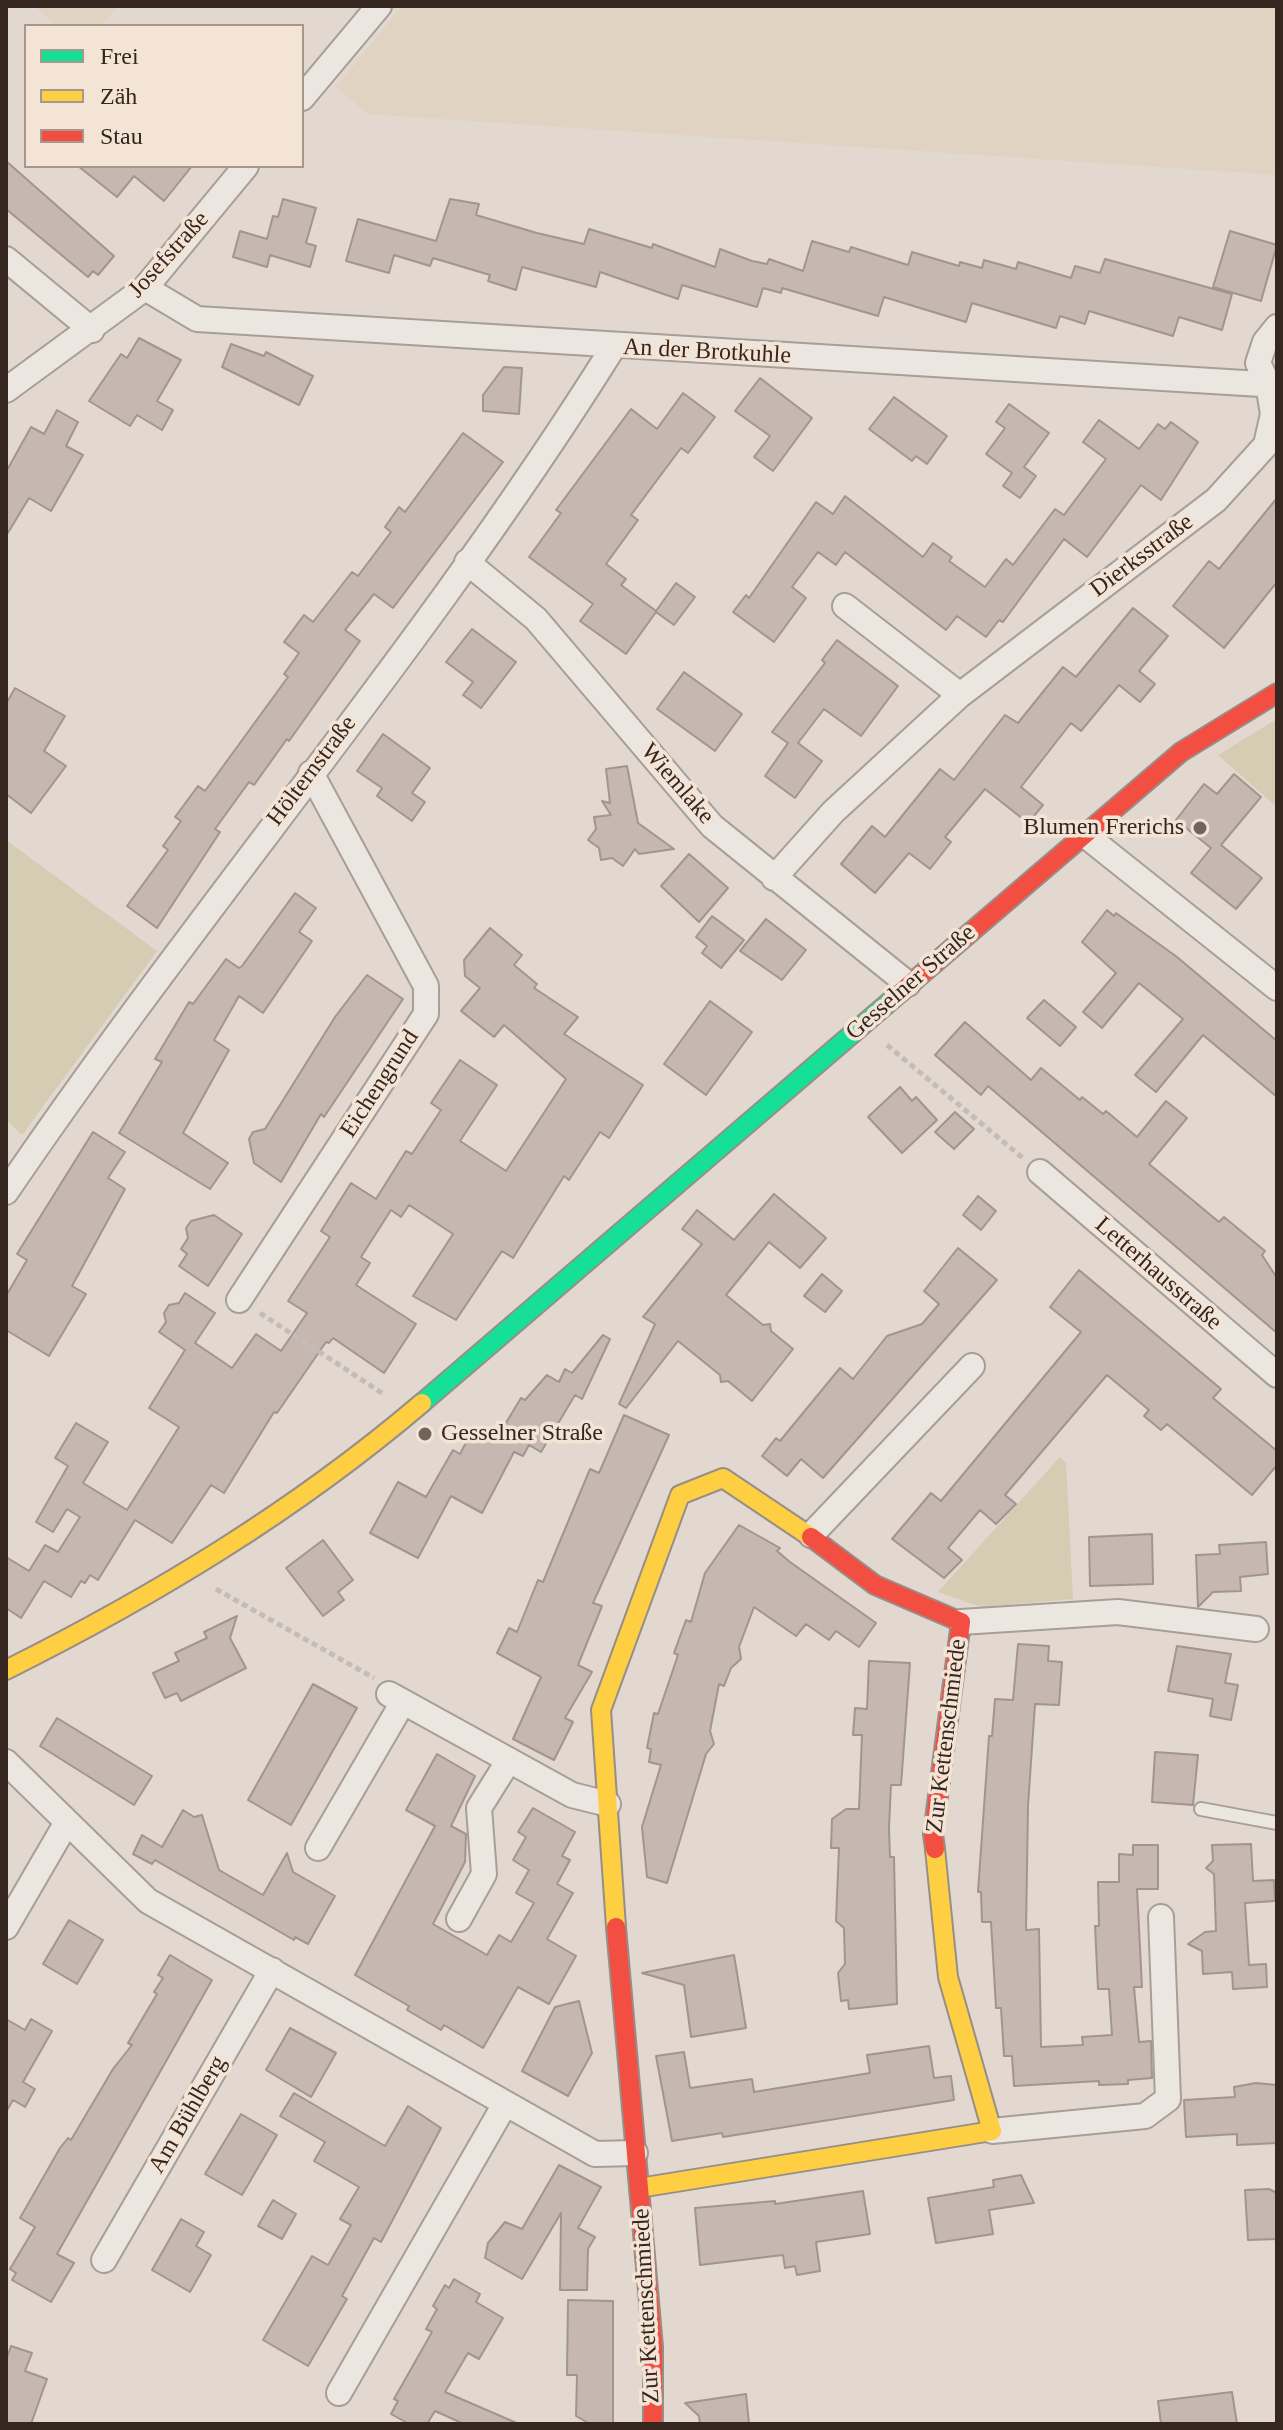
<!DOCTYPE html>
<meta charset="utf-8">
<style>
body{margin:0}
#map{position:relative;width:1283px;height:2430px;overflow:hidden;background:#e2d8cf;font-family:"Times New Roman",serif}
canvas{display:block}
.frame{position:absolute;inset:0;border:8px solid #362620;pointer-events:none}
.legend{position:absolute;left:24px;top:24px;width:280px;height:144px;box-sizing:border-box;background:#f3e4d6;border:2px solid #a7988d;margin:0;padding:10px 14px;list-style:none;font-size:24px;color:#362620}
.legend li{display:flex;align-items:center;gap:16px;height:40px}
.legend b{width:40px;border:2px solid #a7988d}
</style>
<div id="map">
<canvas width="1283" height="2430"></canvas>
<div class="frame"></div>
<ul class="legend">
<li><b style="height:10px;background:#16e098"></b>Frei</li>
<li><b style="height:10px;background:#ffcf43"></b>Zäh</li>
<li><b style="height:10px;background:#f24e42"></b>Stau</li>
</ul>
</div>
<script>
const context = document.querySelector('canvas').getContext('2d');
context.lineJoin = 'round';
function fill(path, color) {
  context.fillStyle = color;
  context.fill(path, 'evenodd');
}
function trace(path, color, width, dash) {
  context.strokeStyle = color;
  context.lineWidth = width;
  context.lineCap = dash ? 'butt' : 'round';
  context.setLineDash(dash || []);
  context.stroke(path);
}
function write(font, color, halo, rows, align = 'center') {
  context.font = font + ' "Times New Roman",serif';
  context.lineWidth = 7;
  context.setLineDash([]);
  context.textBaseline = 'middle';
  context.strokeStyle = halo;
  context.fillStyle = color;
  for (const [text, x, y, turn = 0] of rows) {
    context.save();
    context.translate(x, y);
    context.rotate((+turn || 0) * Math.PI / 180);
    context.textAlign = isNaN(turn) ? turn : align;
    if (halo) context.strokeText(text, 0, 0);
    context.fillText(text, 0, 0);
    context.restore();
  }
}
const farmland = new Path2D(`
 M34,6H117L102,26H58Z
 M402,6H1277V175L368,114L336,87Z`);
const green = new Path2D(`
 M1277,719V807L1218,755Z
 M6,840L157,951L22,1135L6,1120Z
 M1060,1457L1066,1463L1073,1599L981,1607L938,1592Z`);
const building = new Path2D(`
 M6,161L114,256L98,275L93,271L88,277L6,209Z
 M78,166H192L164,201L134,176L117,197Z
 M283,199L316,208L306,243L316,246L310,267L270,255L267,267L233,257L240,231L267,239L273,216L278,217Z
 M450,199L479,204L476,215L537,233L584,244L589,229L652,248L653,244L715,267L720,249L752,261L767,264L769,259L803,271L812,241L849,252L851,247L908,265L912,252L959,266L960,262L982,268L984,260L1016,269L1018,262L1071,278L1075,266L1100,273L1105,259L1232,294L1222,330L1179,317L1173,336L1089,311L1085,324L1060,316L1056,328L972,303L966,322L884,297L878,316L782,288L781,293L763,288L757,307L682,285L678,299L600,272L596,287L522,267L516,290L488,281L490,275L433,258L430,266L394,255L389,273L346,261L358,219L436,241Z
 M1230,231L1277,245L1261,301L1213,287Z
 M139,338L181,360L157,401L173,410L162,430L137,415L130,426L89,401L121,354L127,358Z
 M231,344L264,356L266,352L313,376L299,405L222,367Z
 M504,367L522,368L519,414L483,411V395Z
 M760,378L812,418L773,471L754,457L770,436L735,411Z
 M683,393L715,417L688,453L681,448L631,515L638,520L606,564L626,579L621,585L656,611L676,583L695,597L674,625L656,612L626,654L580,621L593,604L529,557L561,513L556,510L631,409L657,429Z
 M894,397L947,436L927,464L916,456L912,461L869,429Z
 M1009,404L1049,433L1024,467L1036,476L1020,498L1003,486L1012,473L986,454L1005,428L996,422Z
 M57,410L78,422L66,446L83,455L51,511L29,498L6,536V472L31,427L44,434Z
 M1099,420L1139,449L1158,424L1165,429L1171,422L1198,442L1161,500L1141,485L1087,557L1064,539L1003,622L999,620L986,637L957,616L946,630L845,552L836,565L818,552L792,587L806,598L774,642L733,612L746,595L749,598L816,502L833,514L845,496L923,557L933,543L952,557L949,561L985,587L1006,559L1013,565L1055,509L1064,515L1106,459L1083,442Z
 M463,433L503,462L393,608L374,594L345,630L360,641L289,741L287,739L254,785L249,782L215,829L220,832L157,928L127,906L168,850L163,846L181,821L175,817L198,786L205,791L288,677L284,674L299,653L284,642L304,615L313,622L352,572L358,576L391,532L385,527L399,507L405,512Z
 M1277,498V582L1224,648L1173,606L1209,561L1219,569Z
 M1133,608L1168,636L1139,671L1155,684L1140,702L1119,685L1081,731L1071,723L1021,787L1043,805L1028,823L985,789L945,837L951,842L930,869L909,853L875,893L841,864L872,826L885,837L940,769L954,780L1005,715L1018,723L1063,667L1076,677Z
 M472,629L516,662L481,708L463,695L473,682L446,662Z
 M837,640L898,686L861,736L824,709L798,743L822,761L795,798L765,776L788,743L772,732L825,663L822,660Z
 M684,672L742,714L715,751L657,709Z
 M15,688L65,716L44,751L66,766L31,813L6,794V704Z
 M383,734L430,768L412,793L425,802L412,821L377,796L382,788L357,771Z
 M627,766L638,823L674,849L639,854L635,849L623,866L612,858L601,860L599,848L588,840L596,829L594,817L611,815L602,801L610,803L606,769Z
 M1234,774L1261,797L1221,845L1262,878L1236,909L1191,873L1211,848L1176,820L1204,784L1217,794Z
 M689,854L728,888L699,922L661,886Z
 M295,893L316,908L299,932L312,941L263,1013L239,996L214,1040L229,1050L183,1133L228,1163L210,1189L119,1133L162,1062L155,1059L189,1002L193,1004L226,959L239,968L242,966Z
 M1107,910L1114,916L1116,913L1177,957L1277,1041V1097L1203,1035L1156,1092L1135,1075L1183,1019L1139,983L1102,1028L1083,1012L1116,973L1082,942Z
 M712,916L744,940L721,968L702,953L707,946L696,937Z
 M766,919L806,950L782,980L740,951Z
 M490,928L522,955L514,965L537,984L534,988L578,1017L564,1034L643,1085L609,1138L600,1132L569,1180L564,1176L513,1258L502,1251L456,1320L413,1296L453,1234L409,1205L401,1217L391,1210L361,1257L370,1263L356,1285L416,1324L384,1373L333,1338L329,1343L326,1342L277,1413L274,1412L224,1493L211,1485L172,1543L135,1520L98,1580L90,1575L85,1583L81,1581L71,1597L44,1581L21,1618L6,1608V1557L29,1571L45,1545L58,1552L80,1517L67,1509L53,1532L36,1522L68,1466L55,1458L76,1423L108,1442L83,1483L127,1510L179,1427L149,1408L185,1350L159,1332L166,1322L164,1313L169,1305L179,1303L185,1293L215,1313L195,1343L232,1368L256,1334L281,1351L307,1313L288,1301L330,1237L321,1231L351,1183L376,1199L406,1151L412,1154L441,1110L431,1103L460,1060L497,1085L460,1141L506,1171L566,1079L504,1025L494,1037L461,1011L480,988L465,976L464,960Z
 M367,975L403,999L324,1117L321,1114L281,1182L254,1163L249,1139L253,1132L265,1129L335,1017Z
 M1044,1000L1076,1027L1060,1046L1027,1018Z
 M710,1001L752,1032L706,1095L664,1064Z
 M965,1022L1031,1080L1041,1068L1080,1100L1082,1097L1103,1114L1106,1111L1137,1137L1166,1101L1187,1118L1149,1164L1219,1222L1224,1217L1265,1251L1262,1255L1277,1278V1333L988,1086L981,1095L935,1055Z
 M900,1087L912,1101L916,1097L937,1120L902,1153L868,1117Z
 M955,1112L974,1129L954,1149L935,1132Z
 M93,1132L125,1152L108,1178L125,1189L72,1286L86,1294L49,1356L6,1330V1296L27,1260L17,1254Z
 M774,1194L826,1238L800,1268L769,1242L726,1295L763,1325L770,1324L771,1331L793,1349L752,1401L728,1381L721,1382L720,1375L678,1341L626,1408L619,1404L655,1324L643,1317L702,1244L682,1229L697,1210L734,1240Z
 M978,1196L996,1211L981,1230L963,1215Z
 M214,1215L242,1234L208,1286L179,1266L187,1254L181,1249L188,1238L186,1228L191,1221Z
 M958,1248L997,1280L823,1478L801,1459L787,1476L762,1456L776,1438L780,1441L840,1368L853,1379L887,1336L922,1324L939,1304L924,1291Z
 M1079,1270L1221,1389L1213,1398L1277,1451V1465L1252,1495L1167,1424L1161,1430L1144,1416L1149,1410L1107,1375L1005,1495L1016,1504L996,1524L980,1510L948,1548L962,1560L944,1578L892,1539L931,1493L941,1501L1081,1332L1050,1307Z
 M822,1274L842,1291L825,1312L804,1296Z
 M603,1335L610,1339L582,1399L575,1395L541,1452L529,1445L523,1456L514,1452L482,1513L451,1496L418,1558L370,1533L398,1482L426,1497L453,1450L460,1454L473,1429L495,1441L521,1398L525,1400L547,1375L559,1382L565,1369L572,1373Z
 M624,1415L669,1435L593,1603L602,1606L578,1665L592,1672L565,1718L573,1722L554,1760L513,1739L541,1677L497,1653L509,1628L517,1632L538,1580L543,1582L590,1469L599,1473Z
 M739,1525L780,1548L777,1551L790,1562L876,1623L859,1647L836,1631L829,1640L806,1624L796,1636L754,1607L739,1647L741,1659L731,1668L724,1686L719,1684L710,1731L714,1744L706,1754L667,1883L647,1877L642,1827L661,1765L649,1762L651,1749L647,1748L654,1713L658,1714L678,1655L674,1653L686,1620L691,1622L705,1573Z
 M1152,1534L1153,1584L1090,1586L1089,1537Z
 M323,1540L353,1580L338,1592L344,1600L323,1616L286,1568Z
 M1266,1542L1268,1574L1240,1577L1241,1591L1213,1592L1198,1607L1196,1555L1220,1554L1219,1545Z
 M237,1616L230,1638L246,1668L181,1701L177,1693L165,1698L153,1673L179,1661L175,1653L207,1638L204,1632Z
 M1018,1644L1049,1646L1048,1661L1062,1662L1059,1705L1035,1704L1028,1806L1026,1930L1039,1929L1041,2047L1083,2045L1082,2037L1112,2035L1109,1989H1098L1095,1926H1099L1098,1882H1119V1854L1133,1855V1845H1158V1889H1137L1142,1987H1134L1139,2042L1151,2041L1152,2078L1128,2080V2084L1099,2085V2081L1014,2086L1012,2056H1004L1001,2008H996L991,1922H982L981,1892H978L989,1736H992L995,1699L1013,1700Z
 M1177,1646L1231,1654L1225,1683L1238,1685L1231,1720L1210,1716L1213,1699L1168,1691Z
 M869,1661L910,1663L901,1785H891L889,1828L890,1857H894L897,2004L849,2009L848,2000L841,2001L838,1973L845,1964L844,1928L836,1921L839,1848H831L832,1819L846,1809H859L862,1735H853L854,1722L855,1708L867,1709Z
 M313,1684L357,1708L291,1825L248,1800Z
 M57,1718L152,1776L134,1805L40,1746Z
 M1155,1752L1198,1755L1193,1805L1152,1802Z
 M437,1754L475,1776L451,1826L466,1834L465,1862L433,1924L487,1955L499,1935L511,1942L534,1903L516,1893L529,1870L513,1860L526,1837L518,1832L533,1808L575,1832L562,1856L570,1860L557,1884L573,1893L547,1939L576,1956L549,2004L518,1987L483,2048L444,2025L441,2030L407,2010L409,2006L355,1975L435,1826L406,1810Z
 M183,1810L194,1817L202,1815L219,1870L263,1895L287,1853L293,1872L335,1896L308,1944L295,1937L294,1940L155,1860L152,1864L133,1854L142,1835L162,1847Z
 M1251,1844L1253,1881L1274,1880L1275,1901L1245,1903L1249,1965L1266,1964L1267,1987L1233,1989L1232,1972L1203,1974L1202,1951L1188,1944L1205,1932L1216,1931L1214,1874L1206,1868L1213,1861L1212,1845Z
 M69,1920L103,1940L77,1984L43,1964Z
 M170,1955L212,1980L57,2254L74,2263L51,2302L12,2280L16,2273L10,2269L35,2227L20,2218L60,2148L68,2138L71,2140L113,2069L132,2045L128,2043L157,1994L154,1992L163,1978L158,1975Z
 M734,1955L746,2028L691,2037L684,1985L642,1973Z
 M579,2001L592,2053L568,2096L522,2071L555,2007Z
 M6,2019L25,2030L31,2019L52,2031L23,2082L35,2089L25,2107L13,2100L6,2112Z
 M290,2028L336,2053L311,2097L266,2070Z
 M929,2046L934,2078L951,2076L954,2100L723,2137L722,2133L672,2141L656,2056L684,2052L690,2088L752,2079L754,2092L870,2073L867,2055Z
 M1256,2083L1277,2085V2143L1237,2145V2134L1186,2137L1184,2100L1235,2097L1234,2087Z
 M294,2093L385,2146L408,2106L441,2128L381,2242L374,2238L342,2296L347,2299L308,2366L263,2340L312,2256L328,2265L351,2225L340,2219L359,2187L314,2161L325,2142L280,2116Z
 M241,2114L277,2135L242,2195L205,2174Z
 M559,2165L601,2187L578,2228L595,2237L588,2249L587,2290H560L561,2213L522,2279L485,2258L488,2243L505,2222L522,2229Z
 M1021,2175L1034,2203L989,2210L993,2234L936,2243L928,2198L994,2187L993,2180Z
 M1269,2189L1277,2193V2239L1248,2240L1245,2190Z
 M863,2191L870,2234L816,2242L820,2271L797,2275L795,2266L785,2268L783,2255L700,2265L695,2208L775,2201V2204Z
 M273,2200L296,2214L282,2239L258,2226Z
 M181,2219L204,2232L196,2246L211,2255L190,2292L152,2270Z
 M454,2279L480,2294L476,2302L503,2318L479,2359L468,2353L445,2392L519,2424H464L435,2411L427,2424H409L391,2414L398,2401L394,2399L432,2332L426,2329L437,2309L433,2306L445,2285L449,2288Z
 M568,2300L613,2301V2424H590L576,2416L577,2375H567Z
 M11,2346L32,2353L25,2371L47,2379L31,2424H6V2360Z
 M1232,2392L1237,2424H1161L1158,2401Z
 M746,2394L749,2424H700L699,2416L685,2403Z`);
const path = new Path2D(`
 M887,1045L1024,1159
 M260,1313L385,1395
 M216,1589L374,1678`);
const lane = new Path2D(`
 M1201,1809L1277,1823`);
const street = new Path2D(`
 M302,98L379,6
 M6,259L92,330
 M145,288L197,319L1277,385
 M6,390L145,288L246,166
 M467,562L536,619L712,826L908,984
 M845,606L960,695
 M1085,835L1277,988
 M774,878L833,812L960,695L1216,500L1266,445L1273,414L1268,384L1258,363L1265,342L1277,327
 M1040,1172L1277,1375
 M6,1192C201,905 430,641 614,346
 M239,1300L426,1014V986L311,773
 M811,1535L972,1366
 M961,1622L1118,1612L1256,1629
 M389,1694L572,1795L608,1804
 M6,1762L148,1901L595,2154L635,2153
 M318,1848L403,1702
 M459,1919L484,1874L479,1808L509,1760
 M6,1927L67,1822
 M992,2131L1145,2116L1168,2099L1161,1917
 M104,2260L272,1970
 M339,2393L505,2104`);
const fast = new Path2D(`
 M422,1403L901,992`);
const slow = new Path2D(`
 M6,1670C154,1596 295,1511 422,1403
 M616,1927L601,1710L680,1495L723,1478L811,1537
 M639,2188L992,2131L948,1977L935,1849`);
const jam = new Path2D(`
 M901,992L1181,752L1277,693
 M811,1537L875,1585L961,1622L933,1834L935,1849
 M616,1927L653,2347V2424`);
const markers = [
 [1200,828,8,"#72645d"],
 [425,1434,8,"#72645d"]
];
const streetNames = [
 ["Josefstraße",169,255,-48],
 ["An der Brotkuhle",707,352,3],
 ["Dierksstraße",1142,556,-37],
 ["Hölternstraße",312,771,-53],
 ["Wiemlake",677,784,49],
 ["Gesselner Straße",911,983,-41],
 ["Eichengrund",380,1084,-57],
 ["Letterhausstraße",1158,1274,41],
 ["Zur Kettenschmiede",947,1736,-83],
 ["Am Bühlberg",188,2115,-60],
 ["Zur Kettenschmiede",647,2306,-93]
];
const poiNames = [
 ["Blumen Frerichs",1184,828],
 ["Gesselner Straße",441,1434,"left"]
];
fill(farmland, '#e0d3c1');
fill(green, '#d4ccb3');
fill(building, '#c6b7b0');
trace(building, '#a2948f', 2);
trace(lane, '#a89e98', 16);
trace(street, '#a89e98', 28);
trace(fast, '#978e88', 22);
trace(slow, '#978e88', 22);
trace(jam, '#978e88', 22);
trace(path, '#c3bcb7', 5, [6, 4]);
trace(lane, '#ebe6e0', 12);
trace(street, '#ebe6e0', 24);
trace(fast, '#16e098', 18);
trace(slow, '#ffcf43', 18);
trace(jam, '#f24e42', 18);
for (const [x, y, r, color] of markers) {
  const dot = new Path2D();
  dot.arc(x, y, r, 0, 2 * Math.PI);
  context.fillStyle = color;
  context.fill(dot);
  trace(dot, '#f3e4d6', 3);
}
write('24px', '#362620', '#f3e4d6', streetNames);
write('24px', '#362620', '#f3e4d6', poiNames, 'right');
</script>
